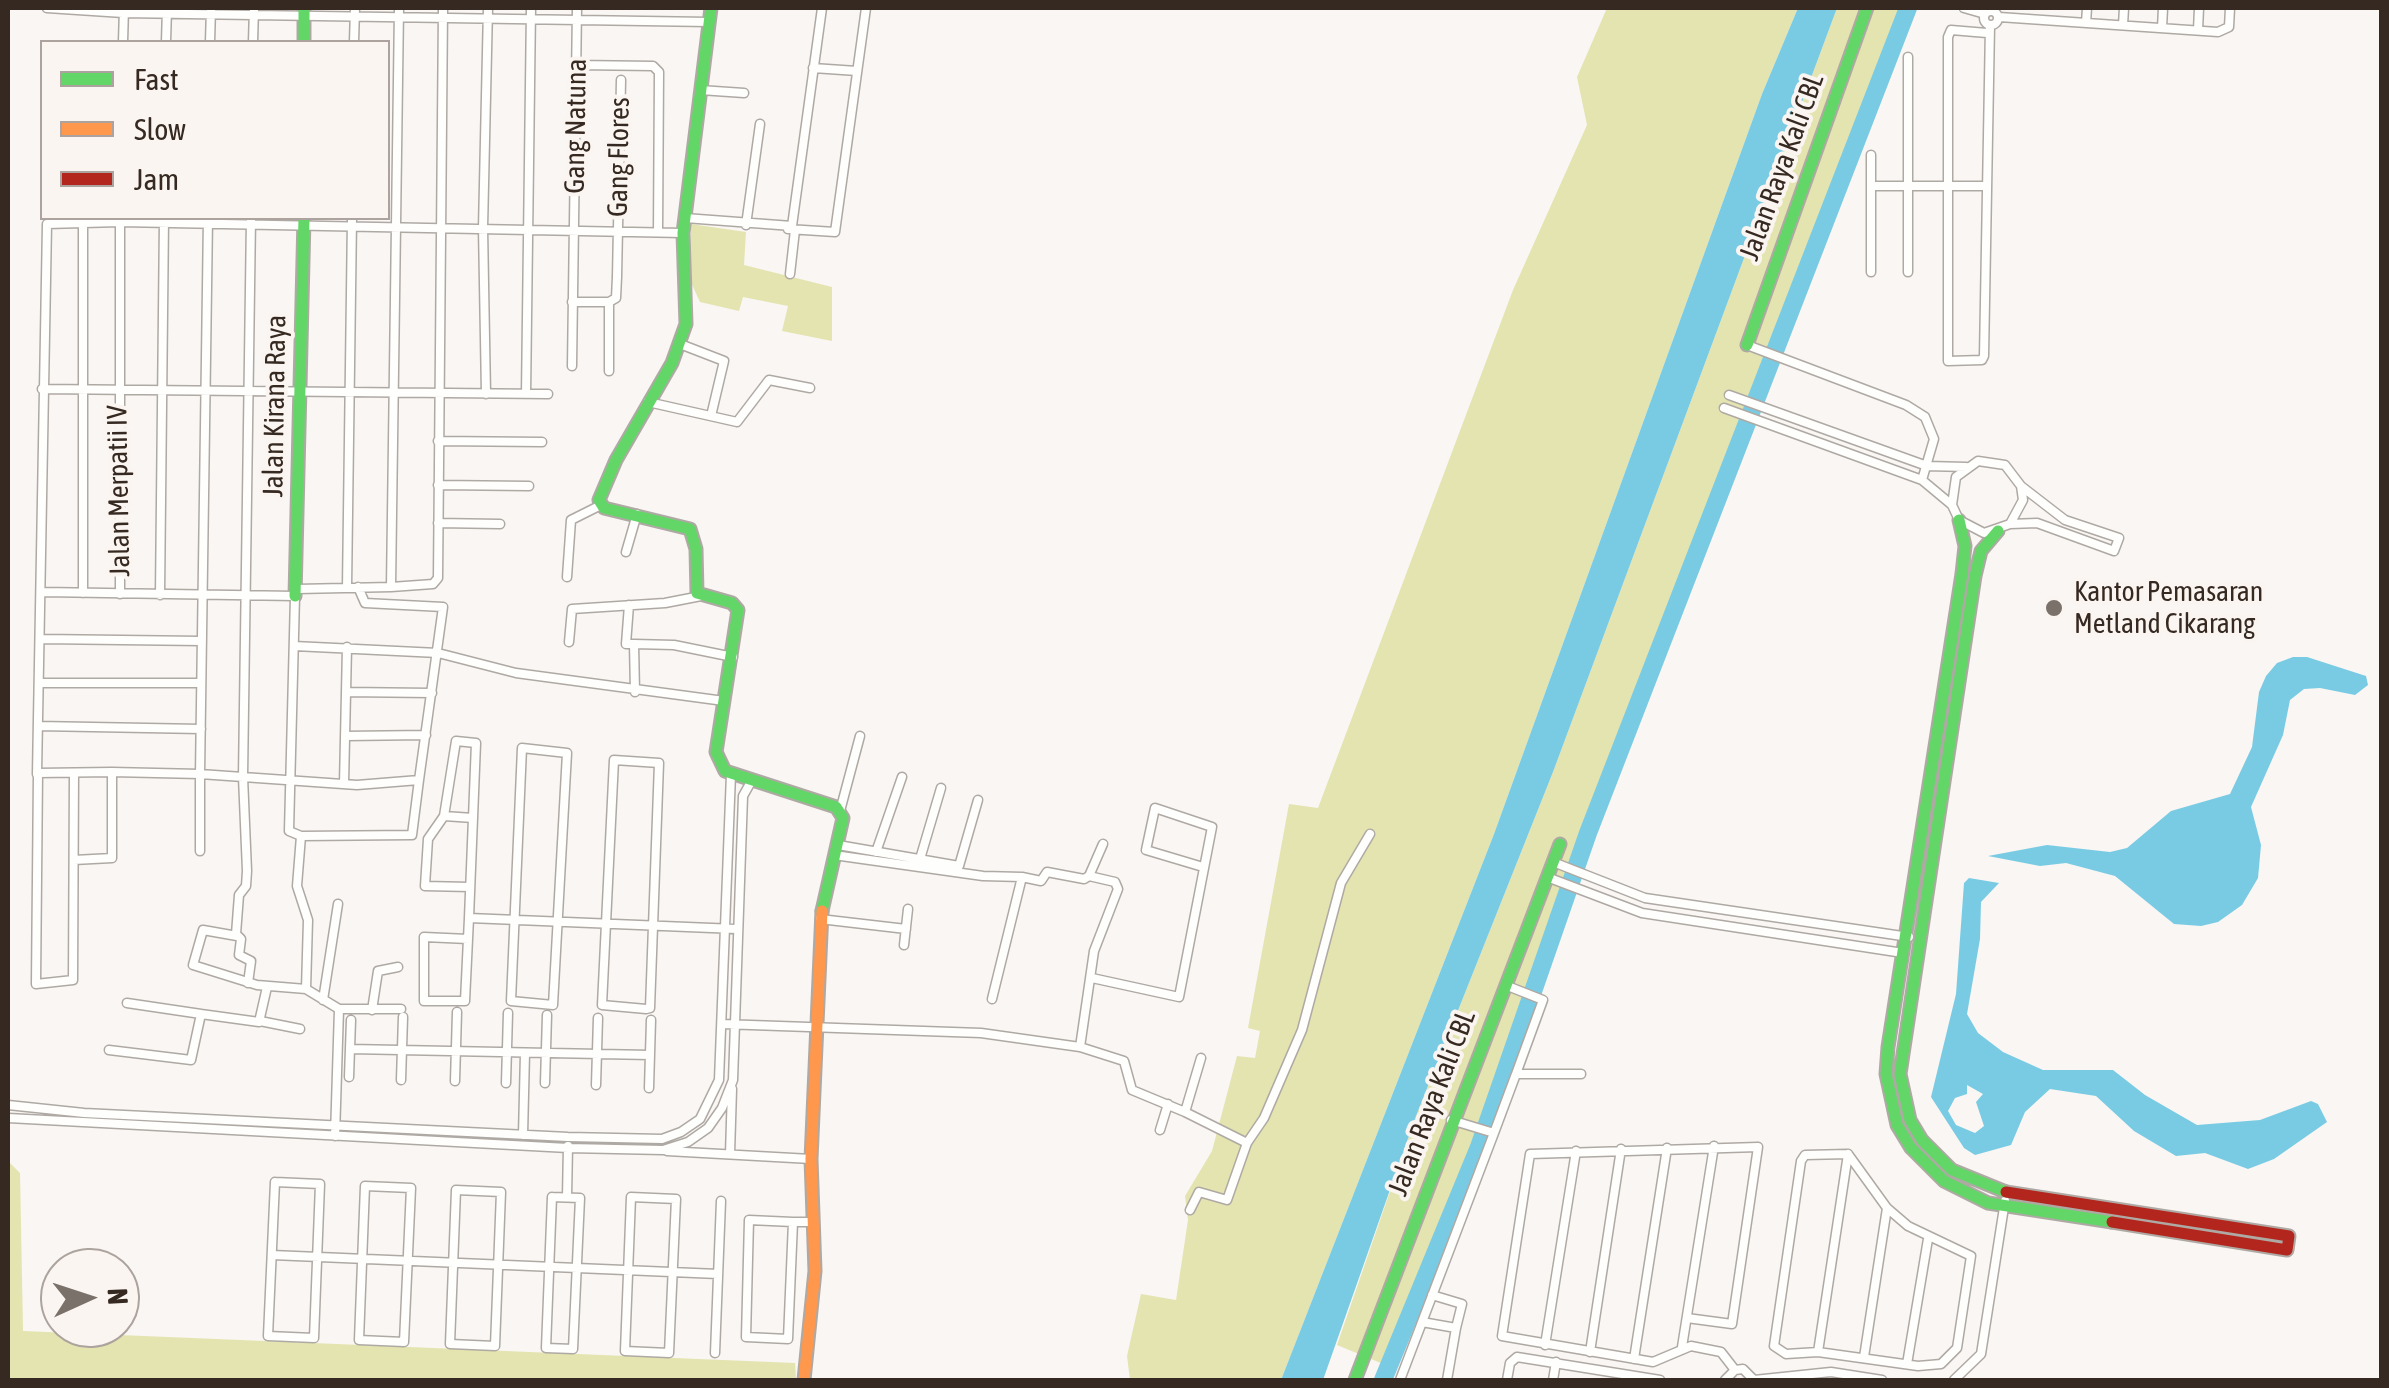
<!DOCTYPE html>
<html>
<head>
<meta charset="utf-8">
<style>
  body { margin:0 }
  #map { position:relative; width:2389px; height:1388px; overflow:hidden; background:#f9f6f3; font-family:"Asap Condensed",sans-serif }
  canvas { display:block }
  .frame { position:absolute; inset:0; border:10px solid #352921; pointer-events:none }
  .legend { position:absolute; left:40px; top:40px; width:350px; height:180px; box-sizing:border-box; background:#fbf5f1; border:2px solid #aca39e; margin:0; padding:12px 18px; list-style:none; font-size:30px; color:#352921 }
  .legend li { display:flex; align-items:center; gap:20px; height:50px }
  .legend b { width:50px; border:2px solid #aca39e }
  .north { position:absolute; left:40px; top:1248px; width:100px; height:100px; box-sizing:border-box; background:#fbf5f1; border:2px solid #aca39e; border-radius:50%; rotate:87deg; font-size:28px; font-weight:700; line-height:40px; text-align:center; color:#352921 }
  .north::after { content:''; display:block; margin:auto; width:35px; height:45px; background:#7a716a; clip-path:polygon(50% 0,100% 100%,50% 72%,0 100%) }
</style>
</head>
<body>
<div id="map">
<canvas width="2389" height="1388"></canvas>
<div class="frame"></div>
<ul class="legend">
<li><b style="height:12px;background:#63d668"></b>Fast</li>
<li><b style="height:12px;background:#ff974d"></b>Slow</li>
<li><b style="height:12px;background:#b3261e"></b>Jam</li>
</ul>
<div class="north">N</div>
</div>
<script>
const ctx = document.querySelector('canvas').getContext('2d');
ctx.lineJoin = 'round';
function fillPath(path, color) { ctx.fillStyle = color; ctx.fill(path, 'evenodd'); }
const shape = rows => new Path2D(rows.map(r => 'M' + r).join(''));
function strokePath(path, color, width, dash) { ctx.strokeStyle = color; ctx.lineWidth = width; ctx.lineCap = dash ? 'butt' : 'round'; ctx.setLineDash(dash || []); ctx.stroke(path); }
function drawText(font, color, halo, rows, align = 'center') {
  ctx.font = font + ' "Asap Condensed",sans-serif'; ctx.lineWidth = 8; ctx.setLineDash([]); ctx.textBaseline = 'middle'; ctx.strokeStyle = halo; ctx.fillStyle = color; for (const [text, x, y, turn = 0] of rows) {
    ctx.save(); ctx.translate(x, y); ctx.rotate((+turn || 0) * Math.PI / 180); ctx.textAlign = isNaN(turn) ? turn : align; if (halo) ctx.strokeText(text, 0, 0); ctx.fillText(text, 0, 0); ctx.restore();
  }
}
const green = shape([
  [1607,8,1798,8,1762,94,1494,834,1281,1380,1130,1380,1127,1356,1141,1294,1176,1300,1188,1220,1185,1196,1212,1151,1237,1056,1255,1058,1260,1031,1248,1028,1289,804,1318,808,1513,290,1587,125,1577,77],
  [1837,8,1902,8,1388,1366,1337,1345,1416,1116,1553,772],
  [691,224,746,232,744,265,832,287,832,341,782,331,788,306,743,297,739,311,700,302,689,278],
  [8,1161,20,1173,23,1331,795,1363,796,1380,8,1380]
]);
const water = shape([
  [1798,8,1837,8,1553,772,1416,1116,1323,1380,1281,1380,1494,834,1762,94],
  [2293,657,2307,657,2366,676,2368,685,2355,695,2320,688,2304,689,2290,700,2283,735,2251,807,2261,845,2258,878,2242,905,2218,922,2201,926,2174,924,2115,876,2066,863,2040,866,1988,856,2047,845,2110,852,2127,848,2171,811,2230,794,2252,747,2259,692,2266,676,2277,663],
  [1969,878,1999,883,1981,902,1980,939,1967,1014,1978,1033,2003,1052,2043,1070,2113,1070,2145,1095,2197,1125,2260,1120,2311,1101,2318,1104,2327,1122,2274,1159,2248,1169,2205,1153,2176,1156,2134,1131,2096,1096,2050,1089,2025,1112,2011,1145,1975,1155,1964,1148,1931,1097,1956,994,1964,883],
  [1967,1085,1983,1094,1976,1102,1984,1126,1975,1133,1956,1125,1948,1111,1955,1098,1967,1094]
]);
const river = shape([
  [1383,1380,1479,1147,1588,833,1908,8]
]);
const street = shape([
  [47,8,123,13,709,22],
  [1964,8,1985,14],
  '1984 18a7 7 0 1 1 14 0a7 7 0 1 1-14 0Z',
  [1999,17,2218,32,2229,27,2230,8],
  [2086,23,2087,8],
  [2123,25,2124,8],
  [2162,28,2163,8],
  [2198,30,2199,8],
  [1987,33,1951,30,1948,37,1948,361,1982,360,1984,356,1990,26],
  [123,42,124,8],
  [166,42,167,8],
  [210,42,211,8],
  [253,42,254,8],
  [354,42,355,8],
  [577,65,653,66,659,72,658,232],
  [813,68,857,71],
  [700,90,744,93],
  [1871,186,1984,186],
  [120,218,120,594],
  [208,218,200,774,357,785,419,780,443,607,365,603,358,587],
  [685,218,792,226,822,8],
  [746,225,760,124],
  [788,229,835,232,866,8],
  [1871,272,1871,155],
  [1908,272,1908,57],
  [790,274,795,230],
  [572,302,609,302],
  [680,344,724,361,711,416],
  [1747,345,1906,405,1925,417,1934,439,1922,480],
  [572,366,577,8],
  [609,371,609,302,616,298,617,277,621,80],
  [42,389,548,394],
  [486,394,483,228,488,8],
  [526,394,531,8],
  [1729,395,1927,466,1966,467],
  [648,402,737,422,769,380,810,388],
  [1724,408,1922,480,1952,505,1959,520,1984,533,2010,524,2023,500,2021,486,2005,465,1978,461,1956,477,1952,505],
  [438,441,542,442],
  [438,485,529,486],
  [438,523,500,524],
  [2010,524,2037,523,2114,551,2119,538,2065,520,2021,486],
  [626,552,637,514],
  [567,577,571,520,601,505],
  [347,587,352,218],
  [391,587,399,8],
  [297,589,391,587,433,584,438,578,443,8],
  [43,592,295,596,289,831,301,836,412,835,419,780],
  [83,593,83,223],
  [160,595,164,218],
  [629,605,626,644,634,644,635,692],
  [41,639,202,641],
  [569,642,572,609,665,603,701,596],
  [634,644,674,645,733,657],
  [294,646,438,653,516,673,724,701],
  [40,683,201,683],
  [346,692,432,693],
  [38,726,201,729],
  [345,736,426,735],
  [522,748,567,753,553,1005,511,1001,522,748],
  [614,760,659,763,650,1008,646,1009,602,1005,614,760],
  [74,773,73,980,36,984,38,773,112,772,200,774,200,851],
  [37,774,47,224,120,222,683,233],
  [344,784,347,647],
  [840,811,860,736],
  [444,816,473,818],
  [301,836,297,886,308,920,306,989],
  [838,845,959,866,978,800],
  [876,852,902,777],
  [834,855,983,876,1022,877,992,999],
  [920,859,941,788],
  [74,860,112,858,112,772],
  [1553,862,1645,898,1909,937],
  [1022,877,1041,881,1047,872,1084,879,1089,876],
  [1547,877,1642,913,1903,953],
  [469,918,736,929],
  [820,919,906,929],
  [237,936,203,930,193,965,257,985,306,989,339,1009,401,1009],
  [468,939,424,937,424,1001,465,1001,469,918,476,743,456,741,444,816,428,839,425,886,470,887],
  [904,945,908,909],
  [1092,978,1179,997,1212,827,1155,808,1146,850,1203,867],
  [248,983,251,961,239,955,241,939,236,934,239,895,246,886,247,871,243,777,251,218],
  [1505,985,1543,1000,1516,1074],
  [323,1000,338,904],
  [127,1003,201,1014],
  [372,1010,378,971,398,967],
  [260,1021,300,1029],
  [722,1024,981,1033,1080,1047,1124,1061,1132,1090,1185,1112,1201,1058],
  [1080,1047,1094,951,1118,889,1115,882,1089,876,1103,844],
  [350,1049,650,1055],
  [109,1050,191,1060,201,1014,259,1022,267,987],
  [349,1077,351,1020],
  [401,1080,403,1017],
  [455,1081,457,1012],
  [506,1083,508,1013],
  [545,1083,547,1015],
  [596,1085,598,1018],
  [649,1088,651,1020],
  [8,1105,84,1113,568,1137,662,1139,681,1132,700,1119,719,1080,731,774],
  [1185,1112,1247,1143,1227,1200,1199,1192,1190,1210],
  [8,1118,568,1148,663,1150,688,1142,708,1128,722,1108,733,1080,743,796,752,780],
  [1160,1130,1168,1104],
  [1494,1133,1516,1074,1581,1074],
  [523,1135,525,1053],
  [335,1136,339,1009],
  [1247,1143,1264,1118,1302,1030,1341,883,1370,834],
  [667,1151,811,1159],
  [730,1154,732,1089],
  [1848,1154,1887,1208,1908,1226,1971,1256,1957,1348,1941,1364,1918,1366,1818,1352,1786,1354,1774,1346,1801,1161,1805,1155,1848,1154],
  [275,1182,320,1184,314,1338,268,1336,275,1182],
  [365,1186,411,1188,404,1342,359,1340,365,1186],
  [456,1190,501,1192,495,1346,450,1344,456,1190],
  [552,1197,580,1198,573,1349,546,1348,552,1197],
  [567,1197,568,1146],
  [631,1197,676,1199,669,1353,625,1351,631,1197],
  [793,1222,788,1339,746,1337,749,1220,793,1222,812,1222],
  [272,1255,718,1274],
  [1432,1295,1462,1304,1456,1328],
  [1687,1318,1732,1324,1758,1147,1530,1154,1502,1336,1653,1362,1691,1346,1721,1352,1735,1370],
  [1422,1322,1456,1328,1447,1380],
  [1545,1345,1576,1151],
  [1682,1347,1714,1146],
  [1590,1352,1621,1149],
  [1818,1352,1848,1154],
  [715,1353,721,1201],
  [1864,1357,1887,1208],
  [1634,1359,1667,1148],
  [1907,1364,1928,1239],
  [1400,1380,1494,1133,1451,1120],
  [1507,1380,1510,1363,1517,1357,1660,1380],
  [1553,1380,1556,1362],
  [1725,1380,1735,1370,1743,1369,1754,1380],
  [1754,1380,1831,1372,1882,1380],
  [1954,1380,1981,1354,2005,1201]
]);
const fast = shape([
  [304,8,304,42],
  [711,8,683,233,686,324,672,363,616,460,599,500,604,508,690,529,696,549,697,593,732,603,738,610,716,752,725,771,836,807,843,818,822,911],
  [1747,345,1867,8],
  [1959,520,1965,546,1962,574,1888,1047,1886,1074,1897,1125,1911,1148,1944,1181,1988,1203,2112,1222],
  [1998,531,1981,551,1975,576,1900,1074,1910,1120,1922,1140,1952,1170,2006,1192],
  [295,596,304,218],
  [1355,1380,1560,844]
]);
const slow = shape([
  [804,1380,815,1271,811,1159,822,911]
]);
const jam = shape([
  [2006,1192,2289,1236,2287,1250,2112,1222]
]);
const markers = [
  [2054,608,10,"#7a716a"]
];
const streetNames = [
  ["Gang Natuna",576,126,-89],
  ["Gang Flores",619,157,-89],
  ["Jalan Raya Kali CBL",1782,167,-70],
  ["Jalan Kirana Raya",275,406,-89],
  ["Jalan Merpatii IV",119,491,-91],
  ["Jalan Raya Kali CBL",1432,1103,-69]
];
const poiNames = [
  ["Kantor Pemasaran",2074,592],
  ["Metland Cikarang",2074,624]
];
fillPath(green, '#e4e4b0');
fillPath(water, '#79cbe4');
strokePath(river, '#79cbe4', 18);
strokePath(street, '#afa9a4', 11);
strokePath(fast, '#afa9a4', 15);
strokePath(slow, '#afa9a4', 15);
strokePath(jam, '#afa9a4', 15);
strokePath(street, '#fefefd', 8);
strokePath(fast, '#63d668', 11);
strokePath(slow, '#ff974d', 11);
strokePath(jam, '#b3261e', 11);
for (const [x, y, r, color] of markers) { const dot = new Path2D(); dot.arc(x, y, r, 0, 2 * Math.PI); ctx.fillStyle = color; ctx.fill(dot); strokePath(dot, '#fbf5f1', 4); }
drawText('28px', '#352921', '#fbf5f1', streetNames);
drawText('28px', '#352921', '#fbf5f1', poiNames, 'left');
</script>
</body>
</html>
